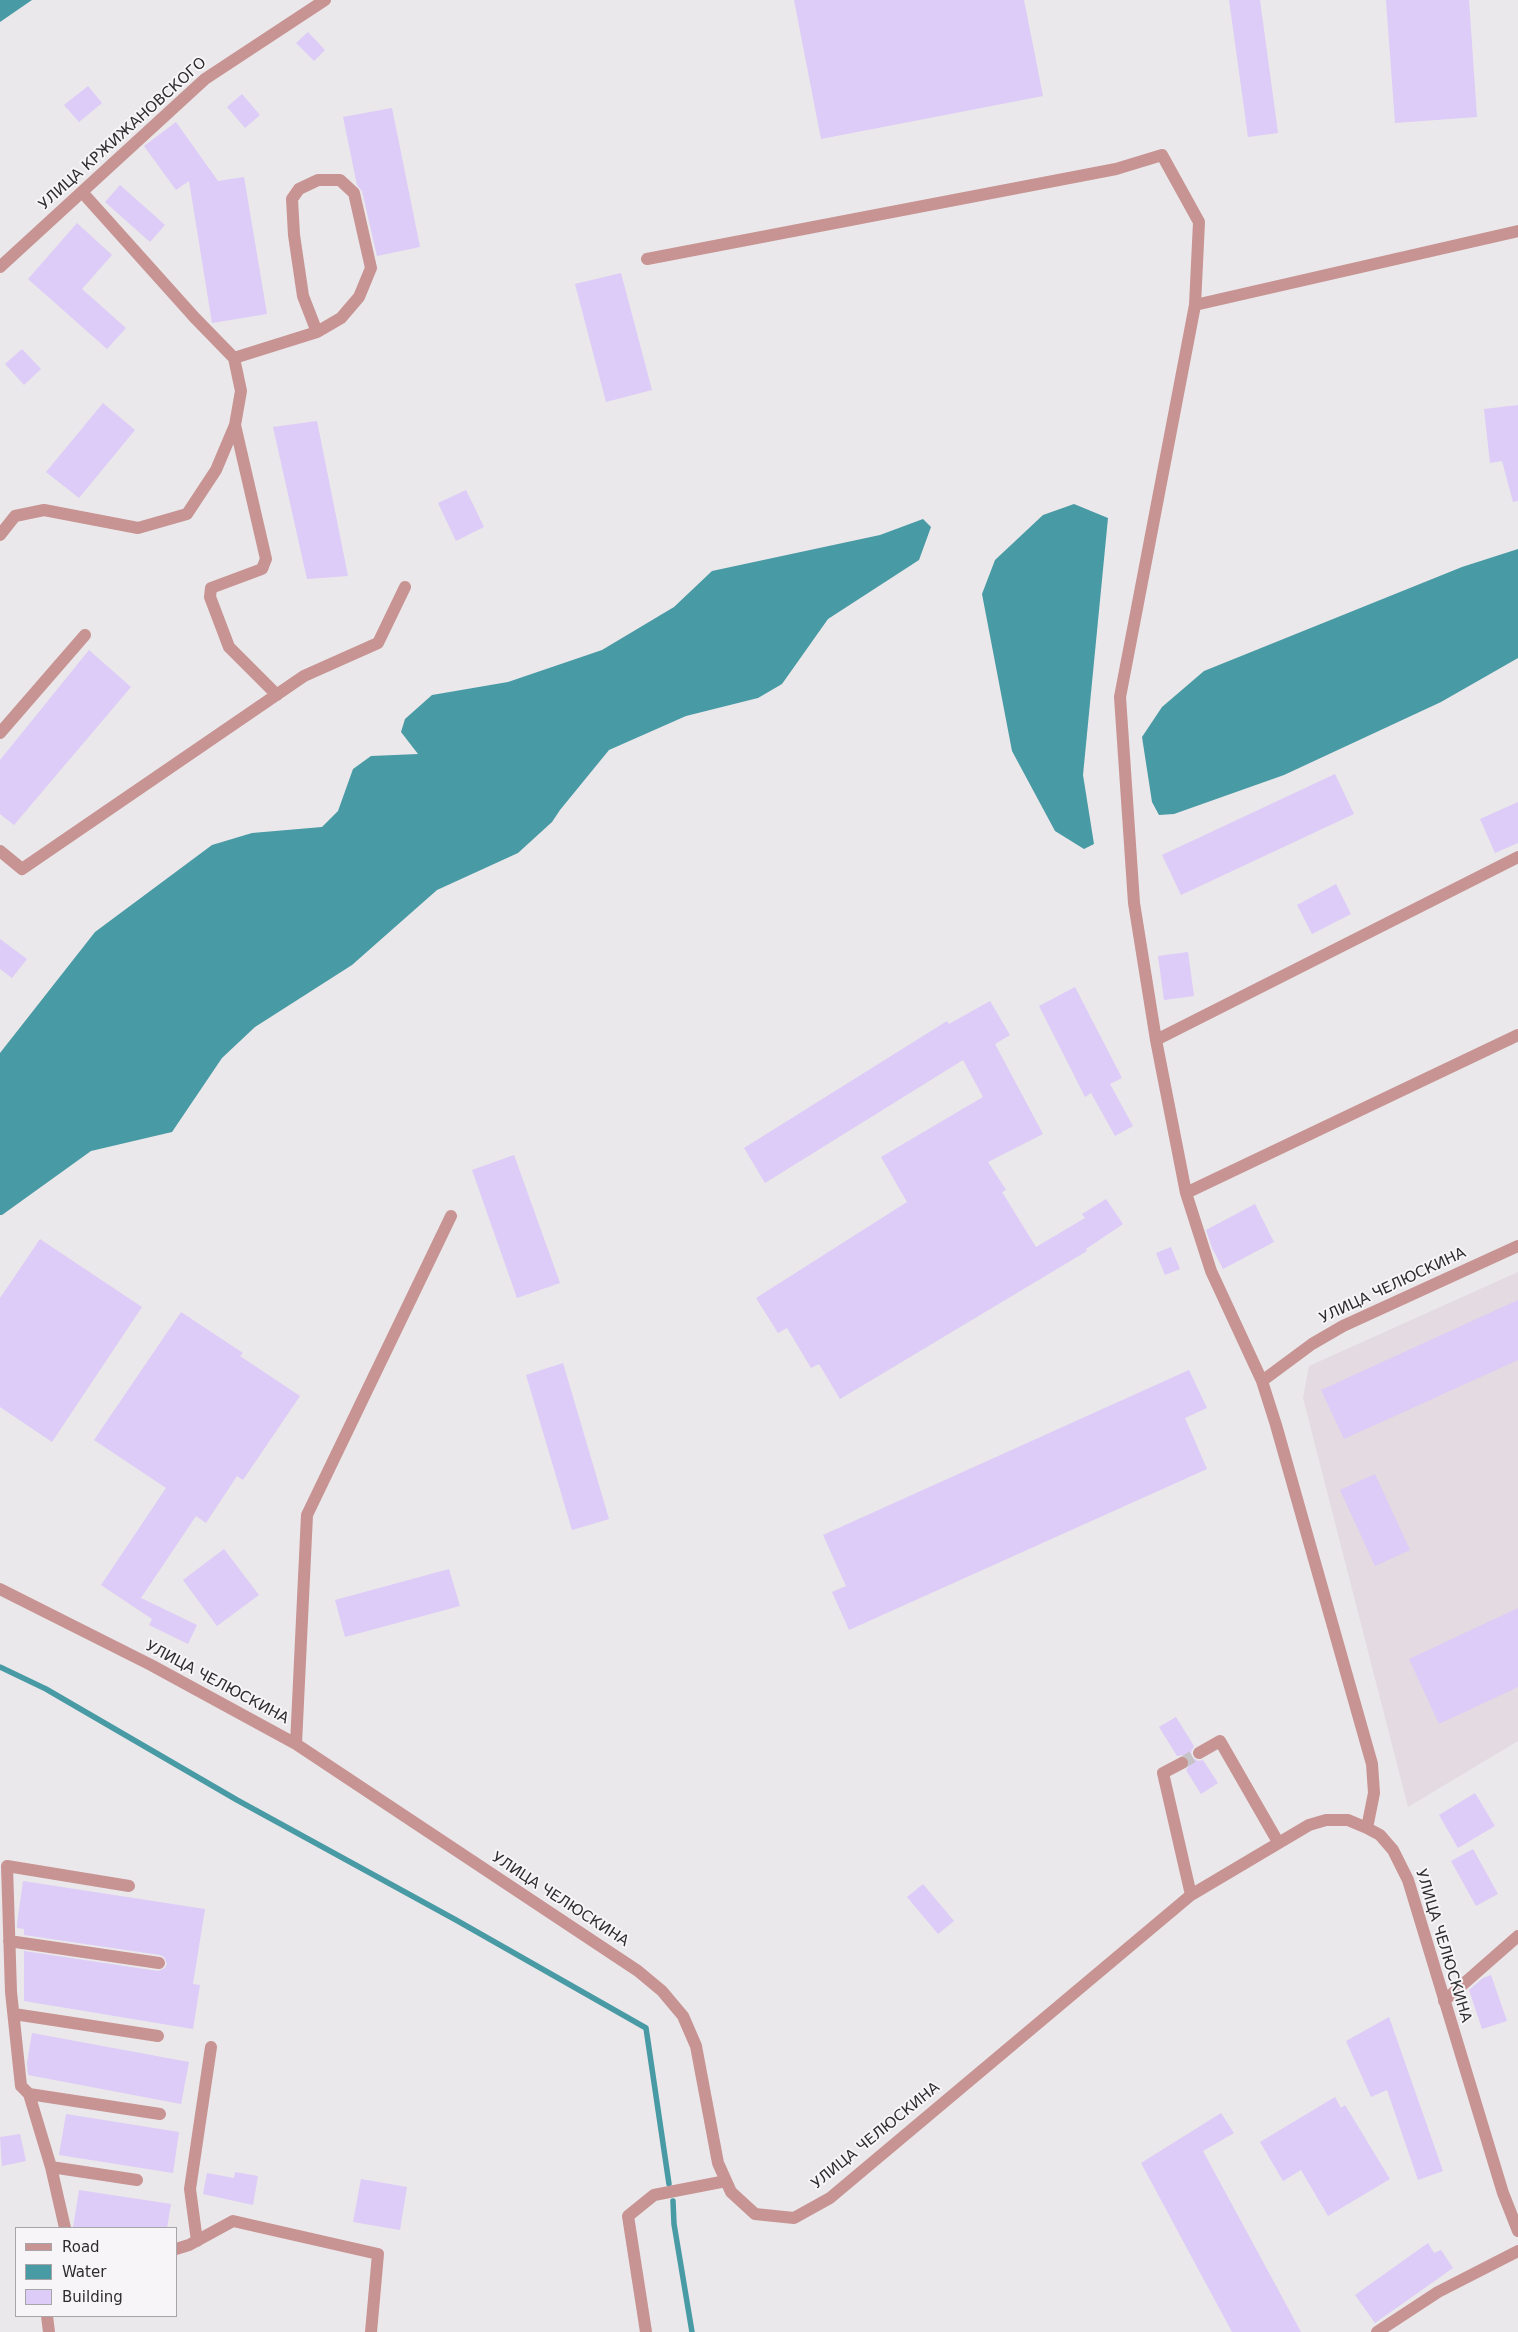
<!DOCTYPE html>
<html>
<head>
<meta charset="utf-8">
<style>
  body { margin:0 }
  #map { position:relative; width:1518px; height:2332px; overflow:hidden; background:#eae8ea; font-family:"DejaVu Sans",sans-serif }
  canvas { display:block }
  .legend { position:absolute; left:15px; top:2227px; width:162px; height:90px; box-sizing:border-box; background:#f7f5f7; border:1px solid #a7a5a7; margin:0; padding:6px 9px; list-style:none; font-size:15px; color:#2f2e2f }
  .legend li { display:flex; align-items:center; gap:10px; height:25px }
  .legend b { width:25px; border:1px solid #a7a5a7 }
</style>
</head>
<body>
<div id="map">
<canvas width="1518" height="2332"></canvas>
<ul class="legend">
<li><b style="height:6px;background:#c89393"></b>Road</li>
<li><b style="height:14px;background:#489aa5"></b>Water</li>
<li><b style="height:14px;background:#ddcbf8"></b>Building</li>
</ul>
</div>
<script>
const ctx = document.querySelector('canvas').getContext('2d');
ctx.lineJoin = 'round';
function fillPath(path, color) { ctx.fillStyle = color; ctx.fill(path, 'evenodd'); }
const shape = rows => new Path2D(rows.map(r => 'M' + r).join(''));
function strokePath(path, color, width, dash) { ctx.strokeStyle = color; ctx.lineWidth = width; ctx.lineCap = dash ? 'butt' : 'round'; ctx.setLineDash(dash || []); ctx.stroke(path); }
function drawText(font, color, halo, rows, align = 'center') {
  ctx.font = font + ' "DejaVu Sans",sans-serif'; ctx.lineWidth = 4; ctx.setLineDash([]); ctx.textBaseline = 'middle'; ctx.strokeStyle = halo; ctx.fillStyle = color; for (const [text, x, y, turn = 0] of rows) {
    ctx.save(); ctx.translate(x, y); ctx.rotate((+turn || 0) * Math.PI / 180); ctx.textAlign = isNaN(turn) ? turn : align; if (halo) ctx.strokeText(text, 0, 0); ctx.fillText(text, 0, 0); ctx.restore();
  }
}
const built = shape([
  [1518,1272,1518,1741,1408,1807,1303,1398,1309,1366]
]);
const water = shape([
  [0,0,32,0,0,22],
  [1074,504,1108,518,1083,775,1094,844,1084,849,1055,831,1012,751,982,594,995,560,1043,515],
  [923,519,931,527,919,560,828,619,782,684,758,698,686,716,609,750,560,810,552,822,518,853,437,890,352,965,255,1027,222,1058,172,1132,91,1151,2,1215,0,1215,0,1053,95,932,212,845,252,833,322,827,338,811,353,769,371,756,418,754,401,732,405,719,432,695,508,682,602,650,674,607,712,571,880,535],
  [1518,549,1518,658,1441,702,1284,775,1174,814,1159,815,1152,802,1142,737,1162,707,1204,671,1462,567]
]);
const stream = shape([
  [0,1667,46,1689,237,1800,456,1920,646,2028,669,2184],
  [673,2201,674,2224,692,2332]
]);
const building = shape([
  [794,0,1024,0,1043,96,821,139],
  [1229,0,1260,0,1278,133,1248,137],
  [1386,0,1469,0,1477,117,1395,123],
  [308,32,325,50,314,61,296,43],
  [88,86,102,103,79,122,64,105],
  [242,94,260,115,245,128,227,107],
  [392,108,420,247,377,256,362,191,357,185,343,117],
  [176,122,218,181,244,177,267,314,212,323,189,181,176,190,144,146],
  [120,185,165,225,150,242,105,202],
  [77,223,112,255,82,289,126,328,107,349,28,279],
  [621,273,652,390,606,402,575,284],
  [22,349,41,369,24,385,5,364],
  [103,403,135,430,79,498,46,472],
  [1518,405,1518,501,1513,502,1502,461,1490,463,1484,409],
  [317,421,348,576,307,579,273,427],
  [466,490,484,527,456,541,438,503],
  [89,650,131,687,14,825,0,814,0,760],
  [1335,774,1354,814,1181,895,1162,855],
  [1518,802,1518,843,1495,853,1480,819],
  [1336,884,1351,914,1312,934,1297,905],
  [0,939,27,959,12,978,0,969],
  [1188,952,1194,996,1164,1000,1158,956],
  [1075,987,1122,1078,1110,1084,1133,1126,1115,1136,1091,1093,1085,1097,1039,1006],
  [990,1001,1010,1035,995,1044,1043,1134,988,1162,1006,1190,1002,1192,1036,1247,1085,1218,1082,1214,1106,1199,1123,1224,1086,1249,1087,1251,840,1399,819,1364,811,1368,787,1328,778,1333,756,1298,907,1202,881,1157,983,1097,963,1060,765,1183,744,1148,947,1021,949,1024],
  [514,1155,560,1283,517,1298,472,1170],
  [1255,1204,1274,1242,1223,1269,1212,1248,1206,1230],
  [40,1239,142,1307,52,1442,0,1407,0,1298],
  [1171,1247,1180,1269,1165,1275,1156,1253],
  [1518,1300,1518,1360,1344,1439,1321,1390],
  [181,1312,243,1353,240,1356,300,1396,243,1480,237,1476,206,1523,196,1516,141,1598,197,1625,188,1644,149,1625,152,1619,101,1585,166,1488,94,1440],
  [563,1363,609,1519,572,1530,526,1375],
  [1189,1370,1207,1408,1185,1418,1207,1469,849,1630,832,1592,846,1586,823,1535],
  [1375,1474,1410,1550,1375,1566,1340,1490],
  [224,1549,259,1595,217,1626,183,1580],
  [449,1569,460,1606,345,1637,335,1600],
  [1518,1608,1518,1687,1439,1724,1409,1659],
  [1176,1717,1194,1746,1191,1752,1192,1757,1198,1761,1203,1760,1218,1783,1201,1794,1186,1770,1190,1764,1189,1759,1183,1755,1177,1756,1159,1727],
  [1475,1793,1495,1826,1458,1848,1439,1815],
  [1473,1849,1498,1894,1476,1906,1451,1861],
  [23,1881,205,1909,193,1984,200,1985,193,2029,24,2001,24,1951,158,1971,165,1968,167,1964,164,1957,160,1955,24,1935,24,1929,17,1928,17,1924],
  [923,1884,954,1921,938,1934,907,1897],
  [1491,1975,1507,2021,1482,2029,1469,1990,1483,1978],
  [1389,2017,1443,2171,1418,2180,1387,2090,1371,2097,1346,2041],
  [32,2033,189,2062,181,2104,28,2075,27,2063],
  [1335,2097,1341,2108,1345,2105,1390,2179,1328,2216,1301,2170,1283,2181,1260,2142],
  [1221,2113,1234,2133,1203,2151,1301,2332,1232,2332,1141,2163],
  [66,2114,179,2132,173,2173,59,2155],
  [20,2134,26,2161,2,2166,0,2137],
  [235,2172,258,2176,253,2205,203,2194,207,2173,234,2178],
  [361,2179,407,2187,400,2230,353,2222],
  [79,2190,171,2204,167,2228,73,2228],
  [1428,2243,1434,2253,1441,2250,1453,2268,1375,2323,1355,2295]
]);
const minorTunnel = shape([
  [1182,1763,1199,1753]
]);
const minor = shape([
  [647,259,1116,169,1162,155,1199,222,1195,305,1120,697,1134,903,1156,1040,1186,1193,1211,1271,1262,1381,1276,1425,1372,1764,1374,1793,1367,1828],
  [0,267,205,79,325,0],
  [1195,305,1518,231],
  [234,358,317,332,341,318,359,297,371,268,354,193,340,180,318,180,299,189,292,199,294,235,303,296,317,332],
  [235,425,266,559,262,569,211,588,210,597,229,647,277,695],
  [0,535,15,516,44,510,138,528,187,514,216,470,235,425,241,391,234,358,195,318,82,192],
  [0,733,85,635],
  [0,851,22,869,304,676,378,643,405,587],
  [1156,1040,1518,857],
  [1186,1193,1518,1035],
  [1262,1381,1312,1344,1343,1326,1518,1246],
  [0,1589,151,1665,296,1744,638,1971,662,1991,683,2016,696,2046,718,2163,731,2192,755,2214,794,2218,830,2198,1191,1895,1309,1825,1326,1820,1348,1820,1367,1828,1380,1835,1393,1850,1408,1880,1503,2193,1518,2231],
  [296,1744,307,1515,451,1216],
  [1199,1753,1220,1741,1278,1842],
  [1182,1763,1163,1773,1191,1895],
  [9,1941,159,1963],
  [1444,2001,1518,1936],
  [14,2014,158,2036],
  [29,2094,160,2114],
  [51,2167,137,2180],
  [65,2228,51,2167,29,2094,21,2086,11,1992,7,1866,129,1886],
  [197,2241,190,2189,211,2047],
  [176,2249,189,2245,233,2221,378,2254,371,2332],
  [47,2316,49,2332],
  [646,2332,628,2216,654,2195,726,2181],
  [1377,2332,1438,2292,1518,2251]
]);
const streetNames = [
  ["УЛИЦА КРЖИЖАНОВСКОГО",123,134,-42],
  ["УЛИЦА ЧЕЛЮСКИНА",1393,1286,-25],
  ["УЛИЦА ЧЕЛЮСКИНА",217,1683,28],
  ["УЛИЦА ЧЕЛЮСКИНА",560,1900,33],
  ["УЛИЦА ЧЕЛЮСКИНА",1443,1946,73],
  ["УЛИЦА ЧЕЛЮСКИНА",876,2136,-39]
];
fillPath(built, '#e3dae2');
fillPath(water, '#489aa5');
strokePath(stream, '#489aa5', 5.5);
fillPath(building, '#ddcbf8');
strokePath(minorTunnel, '#c5c3c5', 12, [12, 6]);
strokePath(minor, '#c89393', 12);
drawText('15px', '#2f2e2f', '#f7f5f7', streetNames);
</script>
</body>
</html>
